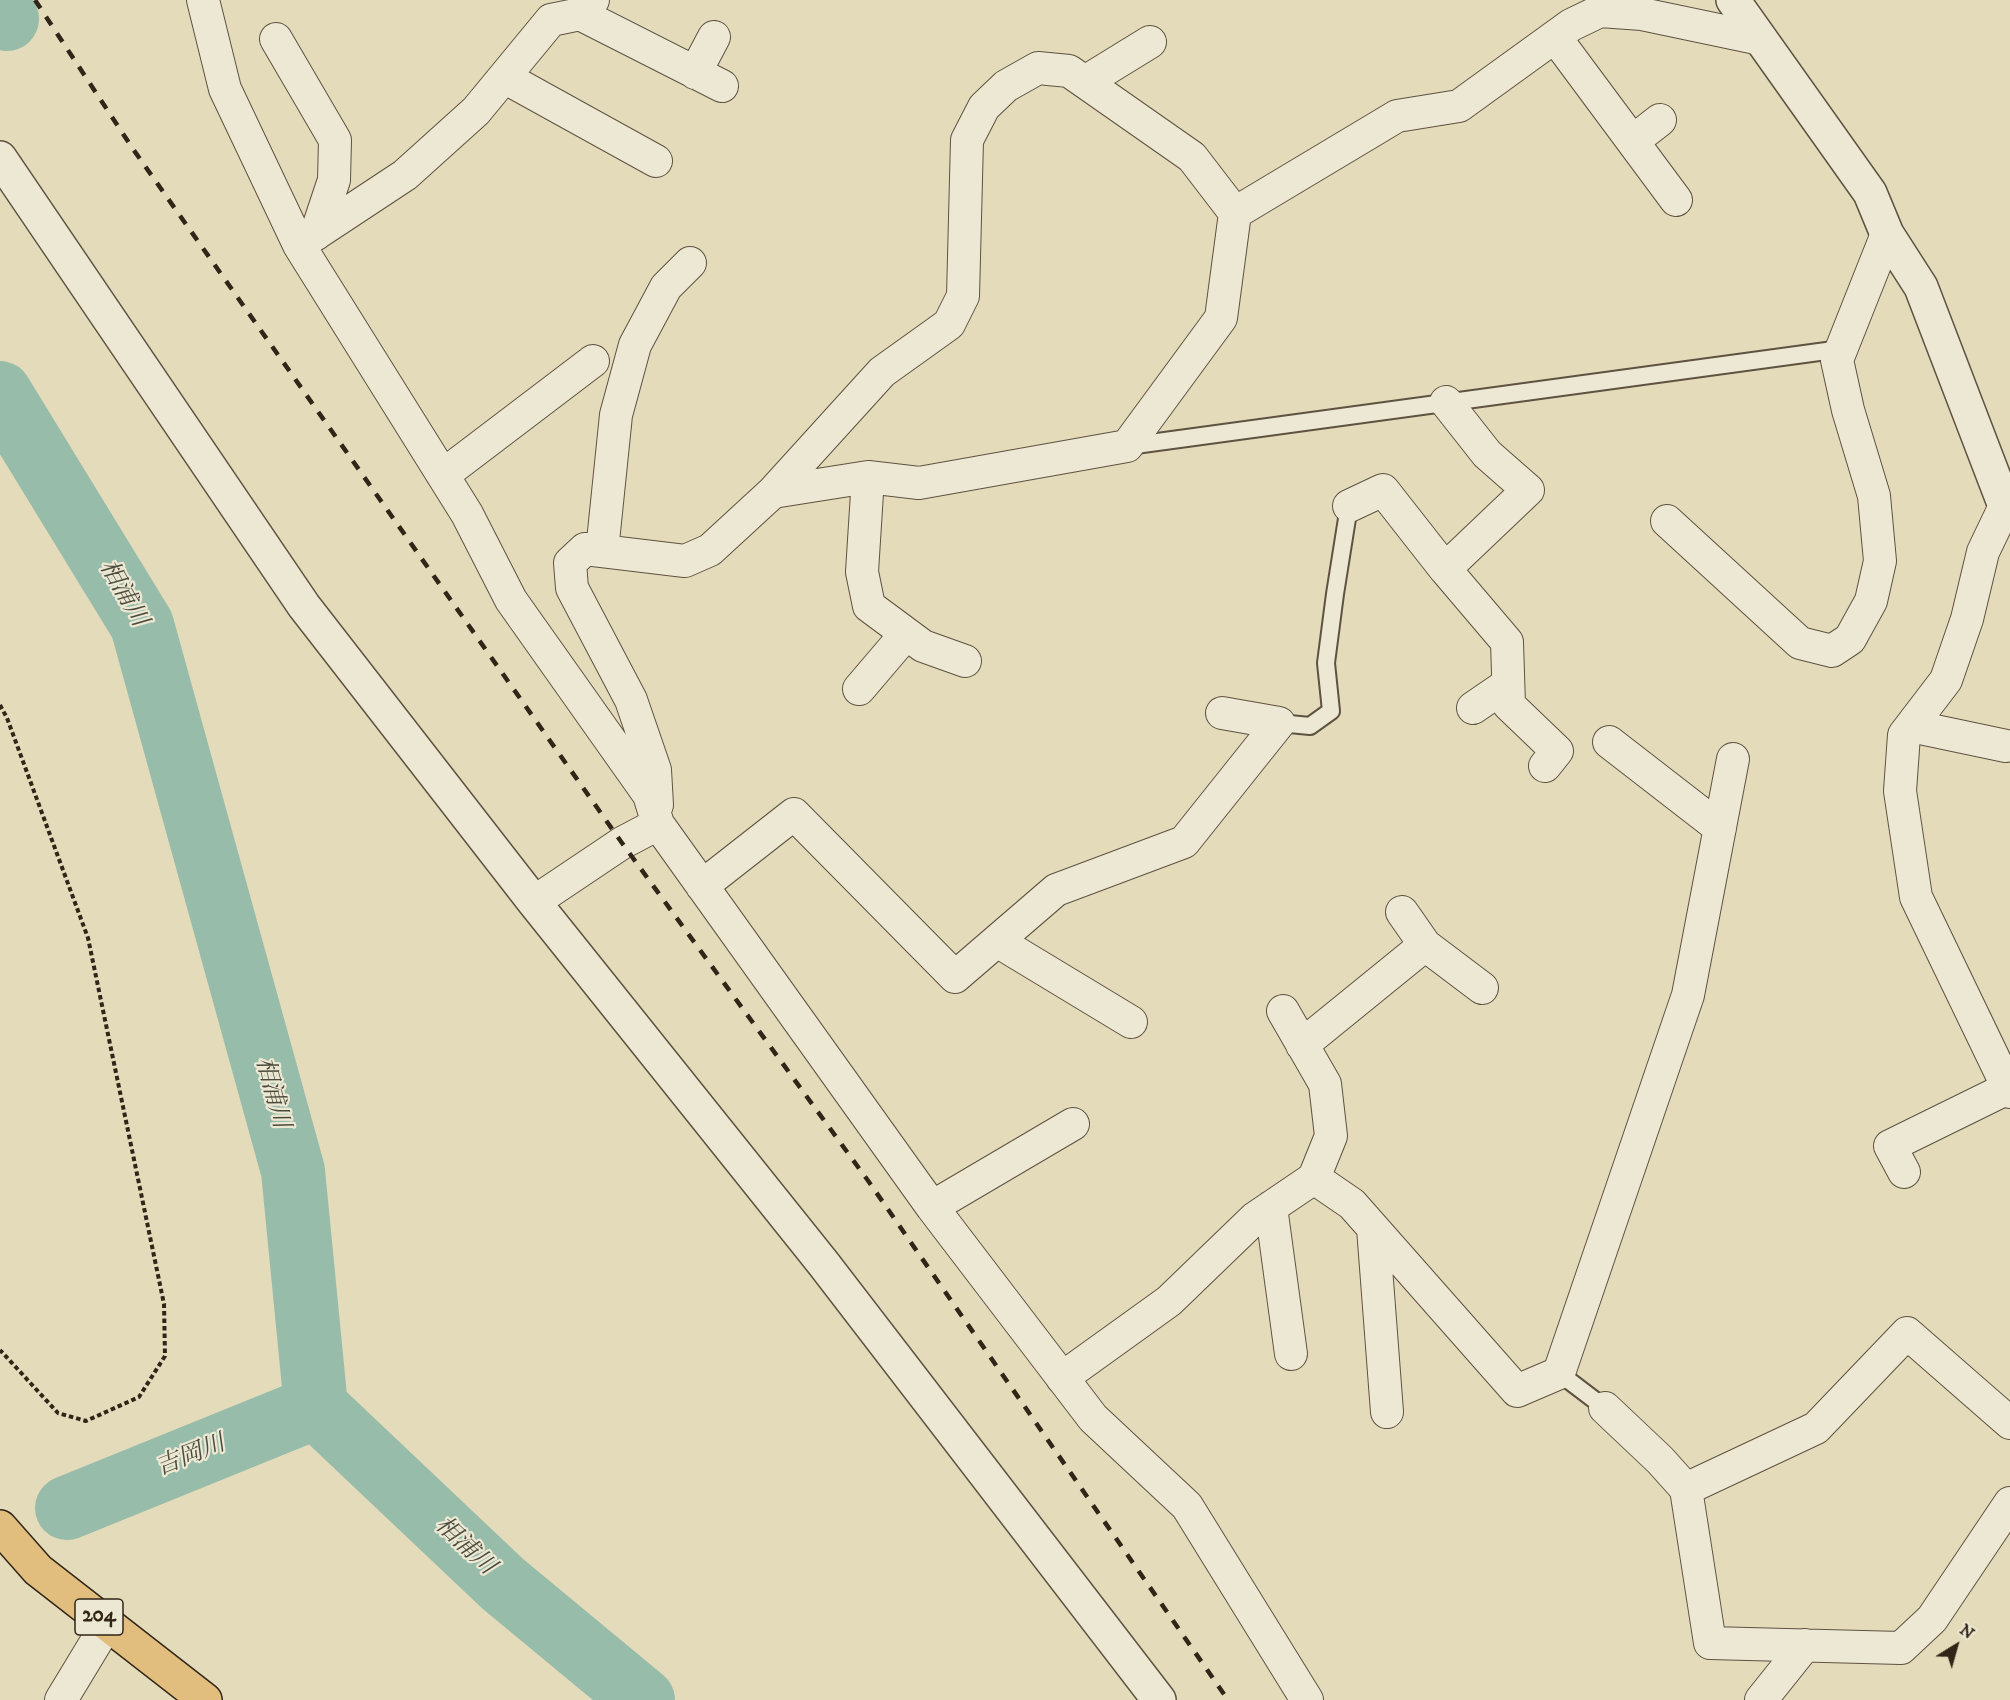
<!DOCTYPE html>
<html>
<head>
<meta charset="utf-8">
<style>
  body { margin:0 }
  #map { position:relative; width:2010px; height:1700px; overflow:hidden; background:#e4dbbb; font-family:"IM FELL DW Pica",serif }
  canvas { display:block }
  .north { position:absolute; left:1926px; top:1616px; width:60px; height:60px; -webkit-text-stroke:4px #ede8d3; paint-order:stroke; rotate:37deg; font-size:16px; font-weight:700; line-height:24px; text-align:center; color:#312517 }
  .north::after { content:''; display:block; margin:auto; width:21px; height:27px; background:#312517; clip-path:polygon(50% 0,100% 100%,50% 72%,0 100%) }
</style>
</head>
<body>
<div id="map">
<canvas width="2010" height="1700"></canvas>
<div class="north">N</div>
</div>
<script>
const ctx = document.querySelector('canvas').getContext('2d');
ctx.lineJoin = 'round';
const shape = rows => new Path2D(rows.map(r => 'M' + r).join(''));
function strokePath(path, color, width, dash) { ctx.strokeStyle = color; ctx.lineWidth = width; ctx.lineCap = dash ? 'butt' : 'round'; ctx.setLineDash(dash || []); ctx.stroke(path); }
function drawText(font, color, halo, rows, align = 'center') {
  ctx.font = font + ' "IM FELL DW Pica","Noto Serif JP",serif'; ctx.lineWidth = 4.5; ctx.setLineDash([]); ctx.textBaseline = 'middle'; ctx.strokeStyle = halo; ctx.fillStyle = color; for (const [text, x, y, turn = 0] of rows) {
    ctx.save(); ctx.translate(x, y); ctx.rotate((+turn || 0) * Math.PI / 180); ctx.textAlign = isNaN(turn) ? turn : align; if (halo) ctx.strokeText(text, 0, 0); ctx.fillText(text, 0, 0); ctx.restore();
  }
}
const river = shape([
  [0,16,7,19],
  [0,393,142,625,293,1171,316,1407,503,1584,643,1700],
  [67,1508,316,1407]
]);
const path = shape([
  [0,705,7,718,88,938,164,1304,165,1356,139,1397,86,1421,58,1413,0,1350]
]);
const service = shape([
  [1128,446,1841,349],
  [1279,723,1310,726,1331,711,1326,663,1335,594,1349,506],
  [1559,1373,1605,1408]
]);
const minor = shape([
  [203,0,225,89,299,245,467,514,511,600,649,795,658,824,932,1207,1093,1418,1187,1506,1307,1700],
  [580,14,722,86],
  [1555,37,1676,200],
  [276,39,335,140,334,180,316,234],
  [695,73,714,37],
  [504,77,656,161],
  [1085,82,1150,42],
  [1633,141,1660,120],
  [1235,213,1397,116,1459,106,1571,25,1600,11,1642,14,1761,39],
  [299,245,405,175,476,111,551,20,580,14,593,0],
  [443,475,593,361],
  [868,477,862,572,869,606,923,646,965,661],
  [1349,506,1383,490,1445,569,1528,490,1487,454,1446,402],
  [2005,506,1983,552,1967,619,1946,680,1904,735,1900,791,1916,897,2010,1092],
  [1667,521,1800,643,1832,651,1850,639,1871,601,1880,561,1874,496,1848,410,1837,360,1887,234],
  [602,551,616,415,635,345,666,287,690,263],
  [1445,569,1507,642,1509,705,1557,751,1545,766],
  [859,689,905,635],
  [1473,708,1508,684],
  [1911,726,2006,746],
  [1609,742,1720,828],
  [657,805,655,770,631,700,572,588,570,563,585,549,685,561,710,550,773,492,882,372,949,324,963,296,967,140,984,107,1006,86,1038,68,1069,71,1192,157,1235,213,1221,318,1127,446,919,483,868,477,773,492],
  [702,886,794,814,955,977,1056,890,1184,842,1279,723,1222,713],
  [534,902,622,843,658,824],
  [997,941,1131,1022],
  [1425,945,1482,988],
  [1283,1011,1325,1084,1331,1136,1314,1178],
  [1302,1045,1425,945,1402,912],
  [1904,1172,1890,1146,2008,1088],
  [932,1207,1073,1124],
  [1271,1207,1291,1354],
  [1373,1228,1387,1412],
  [1062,1378,1169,1301,1255,1218,1314,1178,1352,1204,1517,1391,1559,1373,1688,995,1733,759],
  [1605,1408,1660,1460,1686,1489,1710,1643,1901,1648,1932,1619,2010,1503],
  [1686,1489,1816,1428,1907,1333,2010,1423],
  [61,1700,107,1624],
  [1761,1700,1805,1645]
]);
const tertiary = shape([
  [1733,0,1870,193,1887,234,1921,287,2005,506,2010,514],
  [0,158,304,606,534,902,823,1263,1159,1700]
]);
const trunk = shape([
  [0,1527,38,1570,205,1700]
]);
const rail = shape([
  [35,0,133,149,622,843,869,1182,1228,1700]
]);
const shields = [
  [99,1617,48]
];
const shieldNames = [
  ["204",99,1617]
];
const waterNames = [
  ["相浦川",122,594,60],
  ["相浦川",271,1093,75],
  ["吉岡川",191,1457,-22],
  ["相浦川",464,1547,43]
];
strokePath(river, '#97bcaa', 64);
strokePath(service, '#5e5240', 20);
strokePath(minor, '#5e5240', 34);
strokePath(tertiary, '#5e5240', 36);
strokePath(trunk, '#312517', 36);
strokePath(path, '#312517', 4, [4.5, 3]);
strokePath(service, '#ede8d3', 16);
strokePath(minor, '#ede8d3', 32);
strokePath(tertiary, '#ede8d3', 33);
strokePath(trunk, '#e2be7e', 33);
strokePath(rail, '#312517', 4.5, [10, 10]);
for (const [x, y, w] of shields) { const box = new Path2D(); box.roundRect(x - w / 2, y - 18, w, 36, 4.5); ctx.fillStyle = '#ede8d3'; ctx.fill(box); strokePath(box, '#312517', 1.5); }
drawText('bold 21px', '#312517', null, shieldNames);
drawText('italic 24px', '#4a4b3c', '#ede8d3', waterNames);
</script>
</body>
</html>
